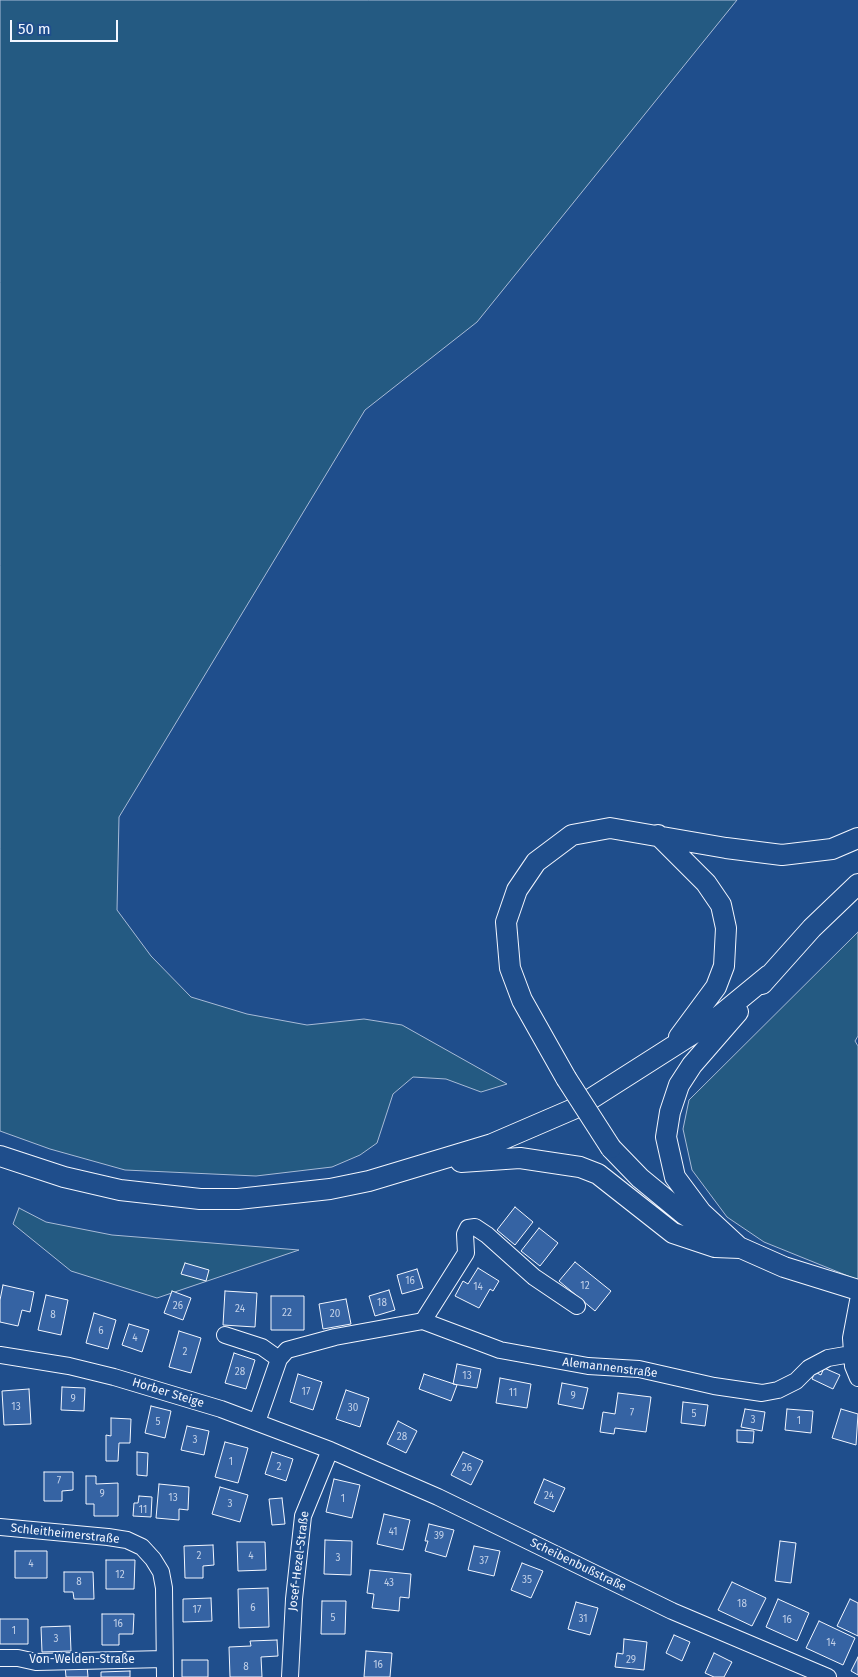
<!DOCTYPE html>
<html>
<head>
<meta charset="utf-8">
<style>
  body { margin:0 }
  #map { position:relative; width:858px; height:1677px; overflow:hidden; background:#1f4e8c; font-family:"Fira Sans",sans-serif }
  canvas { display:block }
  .scale { position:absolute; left:10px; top:20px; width:108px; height:22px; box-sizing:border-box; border:2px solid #f2f6ff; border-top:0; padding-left:6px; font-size:15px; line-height:18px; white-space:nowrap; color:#f2f6ff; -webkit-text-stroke:4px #1f4e8c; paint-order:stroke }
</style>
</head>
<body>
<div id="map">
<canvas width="858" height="1677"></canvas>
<div class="scale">50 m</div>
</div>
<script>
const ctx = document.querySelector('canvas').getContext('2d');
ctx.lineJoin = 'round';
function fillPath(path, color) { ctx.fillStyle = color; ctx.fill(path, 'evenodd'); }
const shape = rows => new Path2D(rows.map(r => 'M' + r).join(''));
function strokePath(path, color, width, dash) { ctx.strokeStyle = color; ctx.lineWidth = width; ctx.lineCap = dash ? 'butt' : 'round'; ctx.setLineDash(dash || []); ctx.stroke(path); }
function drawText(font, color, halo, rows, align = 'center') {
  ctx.font = font + ' "Fira Sans",sans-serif'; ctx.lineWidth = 4; ctx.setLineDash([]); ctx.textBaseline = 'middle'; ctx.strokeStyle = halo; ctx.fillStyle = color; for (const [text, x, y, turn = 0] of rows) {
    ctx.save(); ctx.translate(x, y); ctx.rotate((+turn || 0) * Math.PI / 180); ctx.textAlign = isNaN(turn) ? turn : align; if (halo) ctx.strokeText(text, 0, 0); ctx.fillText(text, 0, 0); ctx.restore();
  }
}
const green = shape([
  [0,0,737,0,477,322,365,410,119,817,117,910,151,956,191,997,247,1014,307,1025,364,1019,402,1025,507,1084,481,1092,446,1079,413,1077,393,1094,377,1143,360,1155,332,1167,256,1176,125,1170,50,1149,0,1131,0,0],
  [858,932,858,1036,855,1041,858,1046,858,1280,764,1242,727,1217,692,1170,683,1129,689,1100,858,932],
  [19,1208,46,1222,112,1235,299,1250,157,1298,71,1271,13,1224,19,1208]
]);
const building = shape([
  [515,1207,533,1222,515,1245,497,1230,515,1207],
  [539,1228,558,1243,540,1266,521,1251,539,1228],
  [575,1262,611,1291,595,1311,559,1281,575,1262],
  [185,1263,209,1270,206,1281,181,1274,185,1263],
  [478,1268,499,1281,493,1291,490,1289,479,1308,455,1296,463,1281,468,1284,478,1268],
  [417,1269,423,1288,402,1294,397,1275,417,1269],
  [3,1285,34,1292,30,1312,22,1310,18,1326,0,1322,0,1300,3,1285],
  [389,1290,395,1310,375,1316,369,1296,389,1290],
  [172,1291,191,1298,183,1320,164,1313,172,1291],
  [225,1291,257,1293,255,1327,223,1325,225,1291],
  [46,1295,68,1300,61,1335,38,1330,46,1295],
  [271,1296,304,1296,304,1330,271,1330,271,1296],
  [346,1299,351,1324,323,1329,319,1304,346,1299],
  [94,1313,116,1320,108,1349,86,1343,94,1313],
  [129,1324,149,1330,142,1352,122,1345,129,1324],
  [179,1331,201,1338,191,1373,169,1367,179,1331],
  [234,1353,255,1360,246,1389,225,1383,234,1353],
  [457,1364,481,1369,477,1388,453,1384,457,1364],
  [824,1368,840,1375,833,1389,812,1379,815,1372,821,1375,824,1368],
  [298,1374,322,1382,313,1410,290,1402,298,1374],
  [424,1374,457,1385,451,1401,419,1389,424,1374],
  [500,1378,531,1384,527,1408,496,1403,500,1378],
  [562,1383,588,1388,583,1409,558,1404,562,1383],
  [62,1387,85,1388,84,1411,61,1410,62,1387],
  [29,1389,31,1424,4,1425,2,1391,29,1389],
  [346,1390,369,1398,360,1427,336,1419,346,1390],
  [618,1393,651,1397,646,1432,615,1428,614,1434,600,1432,603,1412,615,1414,618,1393],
  [683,1402,708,1405,705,1426,681,1423,683,1402],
  [151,1406,171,1411,165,1438,145,1433,151,1406],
  [745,1409,765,1412,762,1431,741,1427,745,1409],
  [787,1409,813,1411,811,1433,785,1430,787,1409],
  [841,1409,858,1414,856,1445,832,1438,841,1409],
  [111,1418,131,1419,130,1443,119,1443,118,1461,106,1461,106,1435,111,1436,111,1418],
  [398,1421,417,1431,406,1453,387,1444,398,1421],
  [187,1426,209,1431,204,1455,181,1450,187,1426],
  [737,1430,754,1431,753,1443,737,1442,737,1430],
  [225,1442,248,1448,238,1483,215,1477,225,1442],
  [137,1452,148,1453,147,1476,137,1475,137,1452],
  [272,1452,293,1459,286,1481,265,1474,272,1452],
  [463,1452,483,1461,471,1485,451,1475,463,1452],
  [44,1472,73,1472,73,1490,62,1491,62,1501,44,1501,44,1472],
  [86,1476,96,1476,96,1484,118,1483,118,1516,94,1516,94,1504,86,1504,86,1476],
  [334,1479,360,1485,352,1518,326,1512,334,1479],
  [544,1479,565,1488,554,1512,534,1503,544,1479],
  [159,1484,189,1487,188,1510,179,1509,179,1520,156,1518,159,1484],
  [220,1487,248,1495,240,1522,212,1514,220,1487],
  [139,1496,152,1497,151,1517,133,1516,134,1503,138,1503,139,1496],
  [282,1498,285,1524,272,1525,269,1499,282,1498],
  [384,1514,410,1520,403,1550,377,1544,384,1514],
  [429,1524,454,1530,446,1557,425,1551,428,1541,425,1541,429,1524],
  [325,1540,352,1541,351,1575,324,1574,325,1540],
  [780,1541,796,1543,791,1583,775,1581,780,1541],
  [237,1542,265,1542,266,1570,238,1571,237,1542],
  [213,1545,214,1565,203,1566,203,1578,185,1578,184,1546,213,1545],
  [474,1546,500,1551,494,1576,468,1570,474,1546],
  [15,1551,47,1551,47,1578,15,1578,15,1551],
  [106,1560,135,1560,134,1589,106,1589,106,1560],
  [522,1563,543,1571,531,1598,511,1590,522,1563],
  [370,1570,411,1574,409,1598,400,1597,399,1611,372,1608,374,1594,367,1593,370,1570],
  [64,1572,93,1572,94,1599,74,1599,73,1592,64,1592,64,1572],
  [732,1582,766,1598,752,1626,718,1610,732,1582],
  [268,1588,269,1627,239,1628,238,1589,268,1588],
  [211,1598,212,1621,183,1622,183,1599,211,1598],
  [778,1599,809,1613,797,1641,766,1627,778,1599],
  [850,1599,858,1603,858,1636,837,1626,850,1599],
  [322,1601,346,1601,345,1634,321,1634,322,1601],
  [576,1602,598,1608,590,1635,568,1629,576,1602],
  [102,1614,134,1614,133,1634,119,1634,119,1645,102,1645,102,1614],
  [0,1619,28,1619,28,1644,0,1644,0,1619],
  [819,1621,855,1638,843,1665,806,1648,819,1621],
  [70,1626,71,1651,42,1652,41,1627,70,1626],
  [674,1635,690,1642,682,1661,666,1653,674,1635],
  [624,1639,647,1642,644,1670,615,1667,617,1653,623,1654,624,1639],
  [277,1640,278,1656,261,1657,262,1677,230,1677,229,1647,251,1646,250,1641,277,1640],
  [366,1651,392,1653,390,1677,364,1677,366,1651],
  [714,1653,732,1662,724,1677,714,1677,705,1673,714,1653],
  [858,1657,858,1675,851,1671,858,1657],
  [182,1660,208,1660,208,1677,182,1677,182,1660],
  [87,1665,88,1677,66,1677,65,1666,87,1665],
  [130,1671,130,1677,101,1677,101,1672,130,1671]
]);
const minor = shape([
  [858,1301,851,1338,853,1366,858,1378],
  [423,1321,466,1253,465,1234,468,1228,475,1227,487,1235,534,1277,577,1306],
  [225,1335,262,1347,279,1359],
  [0,1355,69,1366,114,1377,221,1409,330,1450,438,1497,672,1611,828,1677],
  [257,1422,279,1359,287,1350,335,1337,423,1321,500,1350,588,1366,639,1369,714,1386,762,1393,778,1390,796,1381,809,1368,828,1358,851,1354],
  [0,1527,108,1537,127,1540,142,1547,153,1559,161,1572,164,1588,165,1677],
  [0,1658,18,1658,36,1662,164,1659],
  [290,1677,294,1599,303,1516,330,1450]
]);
const major = shape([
  [658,835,706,883,721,905,726,928,724,966,716,987,679,1037],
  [762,984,812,928,858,884],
  [738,1012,692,1065,679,1085,670,1112,666,1137,675,1177,701,1212,740,1248],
  [566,1078,522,1000,510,968,506,922,517,890,536,862,572,835,610,828,726,848,782,855,832,849,858,838],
  [611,1148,640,1178,685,1215,723,1240,784,1267,858,1290],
  [0,1156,64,1177,120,1190,200,1199,238,1199,330,1189,369,1181,492,1144,578,1107,713,1021,769,975],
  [461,1162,520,1158,580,1167,598,1174,673,1233,715,1247,740,1248]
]);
const majorBridge = shape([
  [566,1078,611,1148]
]);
const numberNames = [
  ["16",410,1281],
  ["12",585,1286],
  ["14",478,1287],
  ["18",382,1303],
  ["26",178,1306],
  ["24",240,1309],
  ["22",287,1313],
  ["20",335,1314],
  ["8",53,1315],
  ["6",101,1331],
  ["4",135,1338],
  ["2",185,1352],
  ["28",240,1372],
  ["13",467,1376],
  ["17",306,1392],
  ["11",513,1393],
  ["9",573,1396],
  ["9",73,1399],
  ["13",16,1407],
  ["30",353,1408],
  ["7",632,1413],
  ["5",694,1414],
  ["3",753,1420],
  ["1",799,1421],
  ["5",158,1422],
  ["28",402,1437],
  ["3",195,1440],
  ["1",231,1462],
  ["2",279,1467],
  ["26",467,1468],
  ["7",59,1481],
  ["9",102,1494],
  ["24",549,1496],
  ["13",173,1498],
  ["1",343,1499],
  ["3",230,1504],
  ["11",143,1510],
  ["41",393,1532],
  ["39",439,1536],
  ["2",199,1556],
  ["4",251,1556],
  ["3",338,1558],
  ["37",484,1561],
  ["4",31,1564],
  ["12",120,1575],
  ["35",527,1580],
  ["8",79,1582],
  ["43",389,1583],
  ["18",742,1604],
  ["6",253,1608],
  ["17",197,1610],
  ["5",333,1618],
  ["31",583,1619],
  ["16",787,1620],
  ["16",118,1624],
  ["1",14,1631],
  ["3",56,1639],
  ["14",831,1643],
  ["29",631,1660],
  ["16",378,1665],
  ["8",246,1667]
];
const streetNames = [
  ["Alemannenstraße",610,1368,7],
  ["Horber Steige",168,1393,17],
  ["Schleitheimerstraße",65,1534,6],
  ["Josef-Hezel-Straße",299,1561,-83],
  ["Scheibenbußstraße",578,1565,26],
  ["Von-Welden-Straße",82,1660]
];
fillPath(green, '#245a82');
strokePath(green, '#a8bbd7', 1);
fillPath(building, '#3563a3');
strokePath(building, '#f2f6ff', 1);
strokePath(minor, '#f2f6ff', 18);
strokePath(major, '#f2f6ff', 22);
strokePath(minor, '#1f4e8c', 16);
strokePath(major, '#1f4e8c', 20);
strokePath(majorBridge, '#f2f6ff', 22, []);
strokePath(majorBridge, '#1f4e8c', 20);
drawText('10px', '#c3d1e8', null, numberNames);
drawText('12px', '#f2f6ff', '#1f4e8c', streetNames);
</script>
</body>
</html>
